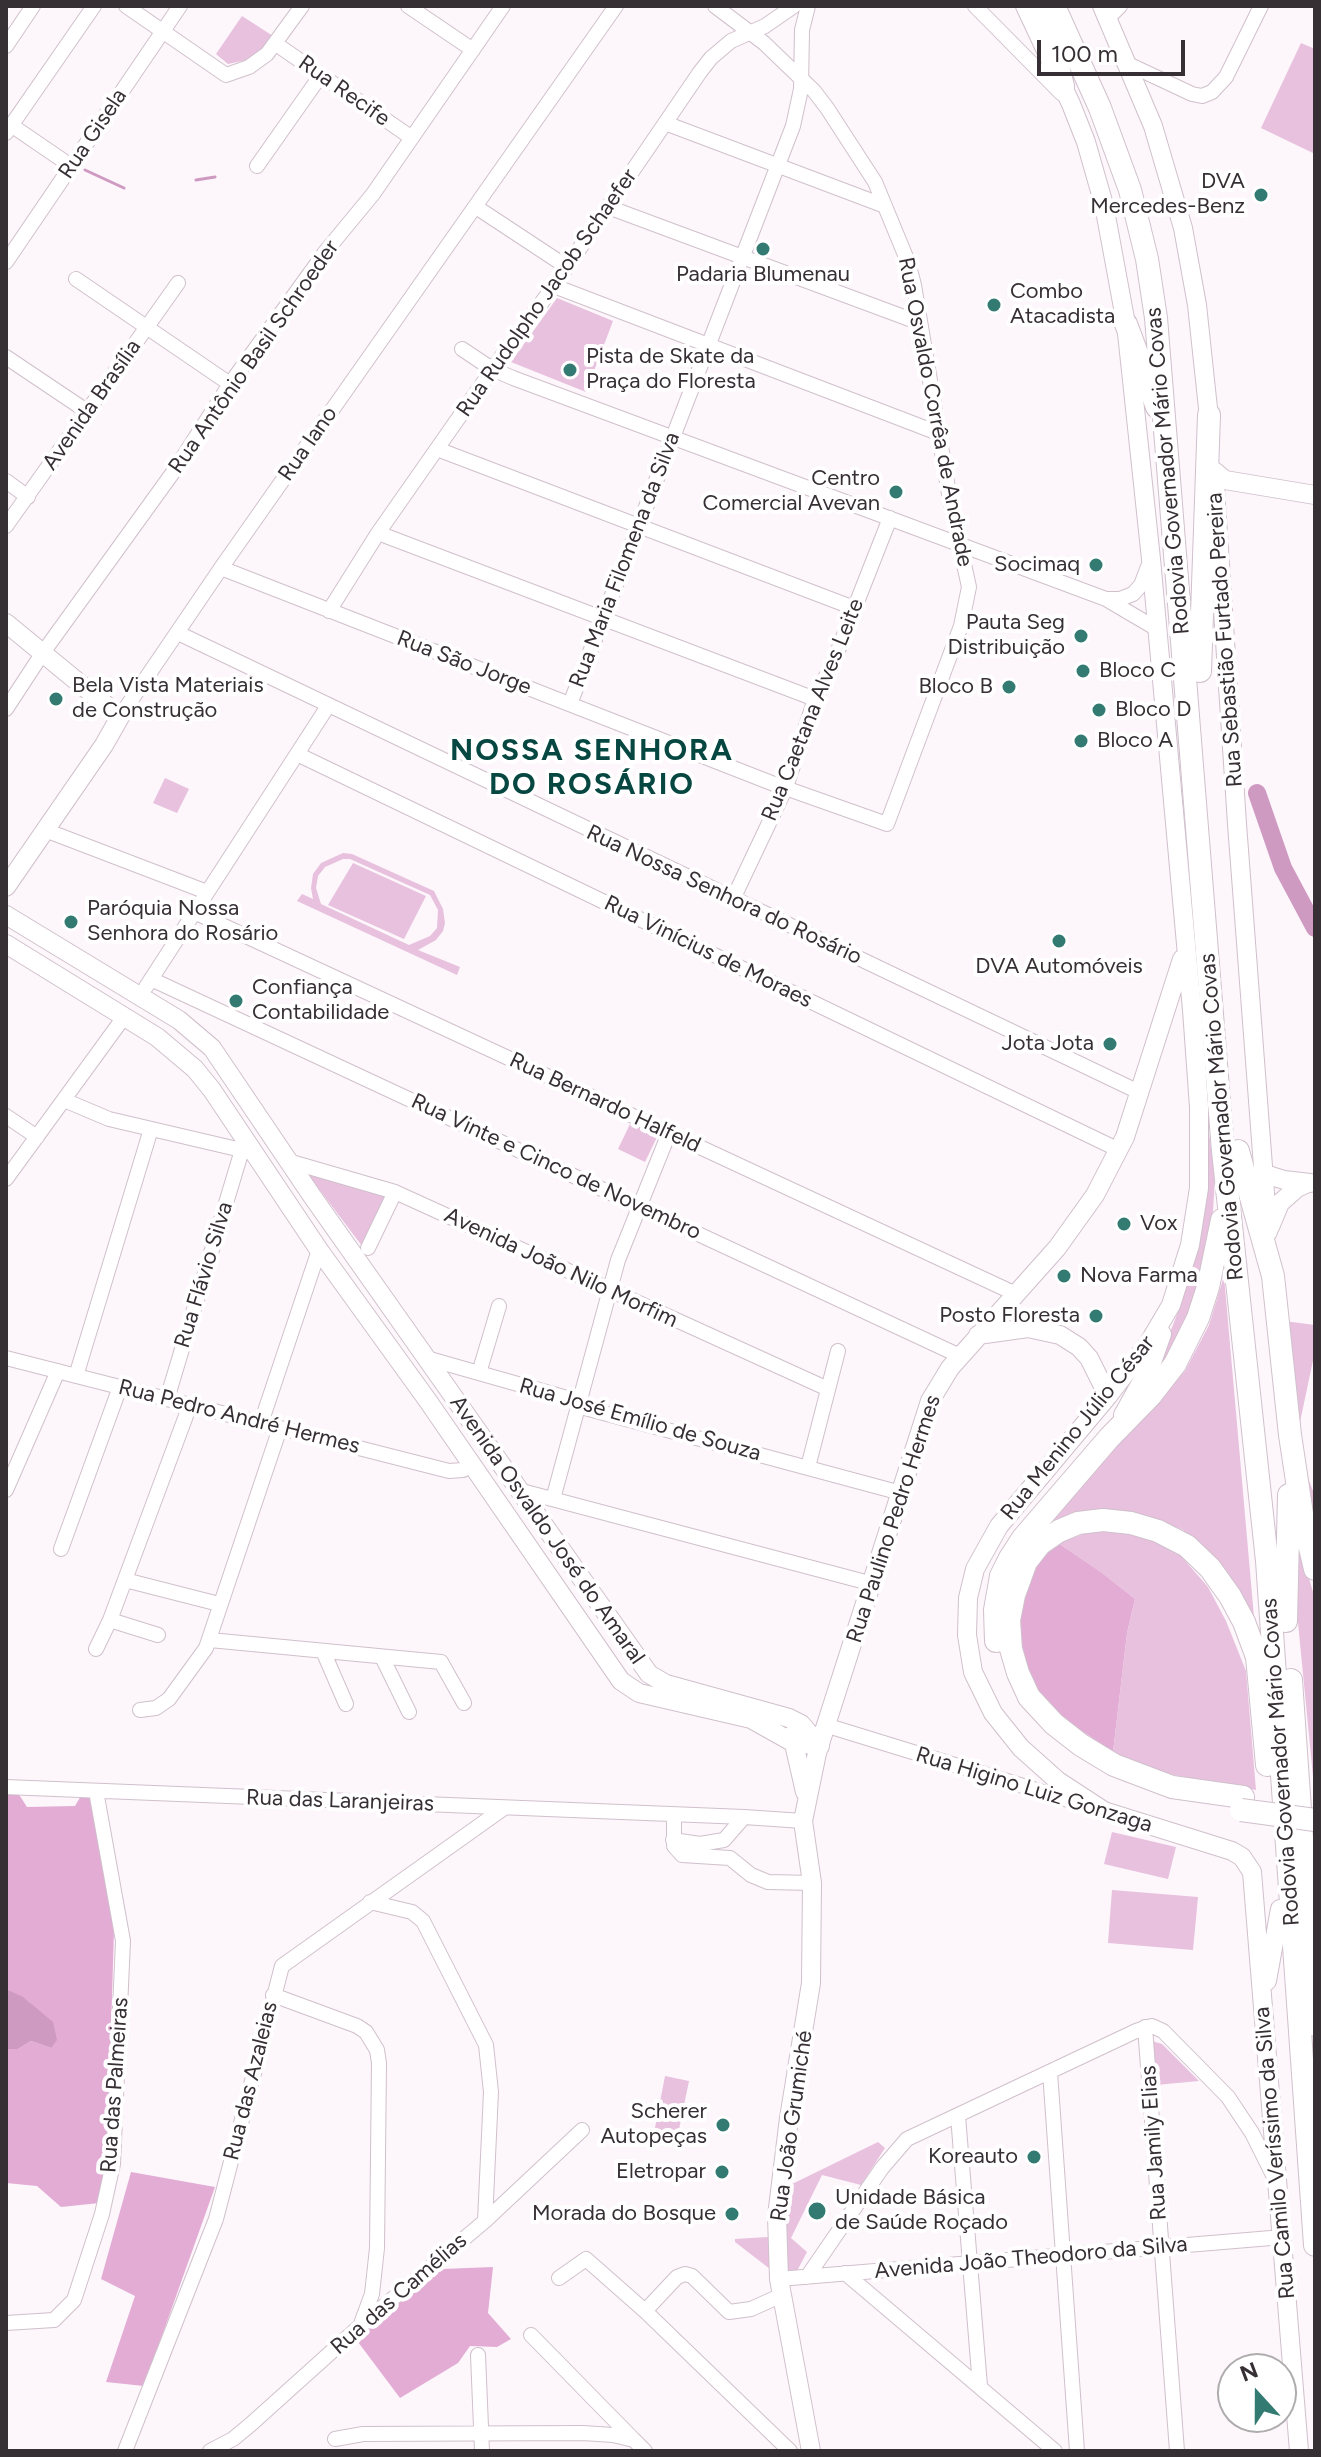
<!DOCTYPE html>
<html>
<head>
<meta charset="utf-8">
<style>
  body { margin:0 }
  #map { position:relative; width:1321px; height:2457px; overflow:hidden; background:#fdf6fb; font-family:Figtree,sans-serif }
  canvas { display:block }
  .frame { position:absolute; inset:0; border:8px solid #362f34; pointer-events:none }
  .north { position:absolute; left:1217px; top:2353px; width:80px; height:80px; box-sizing:border-box; background:#fff; border:2px solid #afacae; border-radius:50%; rotate:339deg; font-size:22px; font-weight:700; line-height:32px; text-align:center; color:#362f34 }
  .north::after { content:''; display:block; margin:auto; width:28px; height:36px; background:#337a72; clip-path:polygon(50% 0,100% 100%,50% 72%,0 100%) }
  .scale { position:absolute; left:1037px; top:40px; width:148px; height:36px; box-sizing:border-box; border:4px solid #362f34; border-top:0; padding-left:10px; font-size:24px; line-height:28px; white-space:nowrap; color:#362f34; -webkit-text-stroke:6px #fff; paint-order:stroke }
</style>
</head>
<body>
<div id="map">
<canvas width="1321" height="2457"></canvas>
<div class="frame"></div>
<div class="north">N</div>
<div class="scale">100 m</div>
</div>
<script>
const ctx = document.querySelector('canvas').getContext('2d');
ctx.lineJoin = 'round';
function fillPath(path, color) { ctx.fillStyle = color; ctx.fill(path, 'evenodd'); }
const shape = rows => new Path2D(rows.map(r => 'M' + r).join(''));
function strokePath(path, color, width, dash) { ctx.strokeStyle = color; ctx.lineWidth = width; ctx.lineCap = dash ? 'butt' : 'round'; ctx.setLineDash(dash || []); ctx.stroke(path); }
function drawText(font, color, halo, rows, align = 'center') {
  ctx.font = font + ' Figtree,sans-serif'; ctx.lineWidth = 8; ctx.setLineDash([]); ctx.textBaseline = 'middle'; ctx.strokeStyle = halo; ctx.fillStyle = color; for (const [text, x, y, turn = 0] of rows) {
    ctx.save(); ctx.translate(x, y); ctx.rotate((+turn || 0) * Math.PI / 180); ctx.textAlign = isNaN(turn) ? turn : align; if (halo) ctx.strokeText(text, 0, 0); ctx.fillText(text, 0, 0); ctx.restore();
  }
}
const green = shape([
  [242,16,273,36,268,45,251,59,228,64,216,54],
  [1301,43,1315,49,1315,154,1261,128],
  [557,298,613,321,586,392,511,362],
  [165,778,189,789,177,813,153,803],
  [343,853,352,854,434,891,443,909,445,923,443,931,436,940,418,950,460,967,457,975,297,901,302,894,313,899,311,888,313,874,321,863],
  [343,859,350,859,430,895,438,910,437,928,430,936,409,945,321,904,316,888,318,876,325,867],
  [353,863,426,896,404,939,328,905],
  [1205,1102,1215,1178,1211,1243,1201,1285,1180,1334,1165,1363,1138,1398,1162,1354,1179,1309],
  [631,1122,658,1135,645,1162,618,1149],
  [307,1173,388,1195,362,1246],
  [1224,1276,1256,1640,1209,1554,1183,1530,1151,1517,1114,1511,1043,1528,1185,1371,1209,1325],
  [1284,1321,1315,1325,1315,1351,1300,1422,1306,1473,1315,1496,1315,1554],
  [1118,1530,1149,1536,1181,1556,1208,1587,1226,1621,1246,1671,1256,1790,1174,1775,1141,1765,1113,1752,1127,1633,1135,1599,1101,1572,1058,1543,1086,1533],
  [1295,1530,1315,1599,1315,1797,1295,1592],
  [1112,1832,1176,1847,1168,1879,1104,1864],
  [1112,1890,1198,1897,1193,1950,1108,1943],
  [1152,2041,1162,2044,1199,2081,1156,2085],
  [665,2076,689,2081,677,2139,654,2133],
  [878,2142,885,2148,861,2185,822,2175,791,2238,807,2252,797,2271,786,2270,782,2259,788,2186],
  [768,2237,770,2269,735,2242,735,2239]
]);
const forest = shape([
  [1058,1543,1101,1572,1135,1599,1127,1633,1113,1752,1076,1727,1041,1699,1018,1654,1020,1591,1039,1562],
  [6,1793,18,1793,27,1807,75,1806,82,1794,94,1795,114,1929,107,2166,99,2203,61,2207,37,2186,6,2183,6,2047,8,2049,18,2049,31,2041,51,2048,29,2002,6,1989],
  [131,2172,215,2187,144,2386,106,2382,135,2296,101,2279],
  [493,2267,488,2313,511,2339,497,2347,470,2346,458,2363,400,2398,358,2342,379,2318,442,2269]
]);
const water = shape([
  [6,1989,23,1997,53,2022,57,2040,51,2048,31,2041,18,2049,7,2049]
]);
const stream = shape([
  [85,170,124,188],
  [196,180,215,177]
]);
const river = shape([
  [1257,793,1283,868,1315,928]
]);
const minor = shape([
  [126,6,226,75,249,67,267,54,302,6],
  [408,6,473,50],
  [975,6,1062,94],
  [1108,18,1120,6],
  [276,44,412,138],
  [6,46,33,6],
  [1128,64,1192,94,1202,96,1212,92,1226,77,1261,6],
  [665,123,885,206],
  [11,125,71,166],
  [6,133,94,6],
  [257,166,321,75],
  [476,207,567,267],
  [608,207,920,323],
  [6,262,180,6],
  [76,279,230,384],
  [554,286,938,433],
  [462,349,492,369,513,378,1106,599,1157,629],
  [6,357,88,412],
  [437,449,854,608],
  [6,481,28,497],
  [6,526,178,283],
  [378,533,815,699],
  [221,568,774,784,887,824,961,626,969,587,950,500,914,285,908,262,875,182,827,108,814,91,764,43,715,6],
  [1106,599,1120,599,1133,594,1141,585,1149,564],
  [329,611,378,533,504,353,554,286,700,72,711,58,731,41,765,26,794,6],
  [178,633,1141,1093],
  [570,704,793,126,801,89,802,30,808,6],
  [6,709,42,654,174,471,230,384,326,251,373,194,503,6],
  [121,715,221,568,616,6],
  [297,754,1119,1150],
  [45,830,207,892],
  [733,899,786,787,815,699,835,658,890,518],
  [194,912,1016,1294],
  [151,979,960,1356],
  [146,987,328,706],
  [64,1100,109,1119,250,1152],
  [6,1116,37,1137],
  [288,1161,395,1192,828,1389],
  [6,1179,124,1017],
  [368,1248,395,1192],
  [6,1358,449,1471,463,1470,472,1465],
  [426,1358,567,1398,585,1408,901,1493],
  [479,1373,499,1306],
  [76,1376,151,1129],
  [167,1399,242,1150],
  [261,1423,319,1250],
  [808,1467,838,1351],
  [6,1490,58,1371],
  [518,1490,873,1584],
  [553,1499,618,1260,669,1133],
  [61,1549,120,1387],
  [125,1580,219,1604],
  [110,1620,158,1635],
  [210,1640,441,1662,464,1703],
  [96,1649,110,1620,190,1405],
  [323,1651,346,1704],
  [382,1657,409,1712],
  [140,1710,156,1708,169,1699,206,1648,280,1428],
  [825,1725,1088,1806],
  [6,1787,744,1817],
  [674,1815,674,1846,682,1855,730,1858,751,1875,768,1882,812,1883],
  [673,1840,700,1844,724,1840,744,1817,803,1821],
  [370,1902,412,1912,423,1921,486,2045,491,2092,485,2221],
  [273,1995,357,2026,366,2032,377,2050,379,2063,377,2248,372,2294,362,2321],
  [1145,2027,1177,2451],
  [1050,2072,1077,2451],
  [958,2116,980,2386],
  [845,2273,1055,2451],
  [807,2277,882,2168,907,2139,1136,2031,1152,2026,1163,2031,1228,2097,1252,2133,1273,2175],
  [559,2278,586,2259,645,2311,790,2451],
  [779,2279,1283,2237],
  [645,2311,677,2277,685,2274,692,2276,729,2312,751,2309,782,2295],
  [6,2323,54,2320,74,2300,102,2214,113,2164,123,1941,96,1791],
  [531,2335,633,2439],
  [478,2355,482,2451],
  [335,2439,363,2434,583,2433,613,2435,634,2440,645,2451],
  [125,2451,216,2219,282,1966,504,1808],
  [210,2451,233,2439,250,2425,359,2327,485,2221,582,2130]
]);
const major = shape([
  [1025,6,1071,104,1086,142,1104,205,1126,324,1151,559,1192,1010,1199,1107,1199,1188,1190,1245,1171,1305,1148,1344,1108,1396,999,1526,975,1569,968,1598,967,1635,973,1672,993,1713,1021,1748,1058,1781,1104,1811,1232,1851,1242,1857,1252,1872,1299,2451],
  [1102,6,1153,126,1183,228,1197,305,1210,427],
  [1214,471,1225,480,1315,495],
  [1215,488,1237,824,1268,1232],
  [6,623,112,710,121,715,104,745,6,887],
  [6,915,179,1020,212,1048,312,1196,649,1674,666,1684,789,1718,801,1724,820,1746],
  [6,944,157,1037,195,1069,212,1090,319,1250,428,1401,621,1681,639,1693,751,1719,792,1742,820,1746],
  [1262,1173,1284,1180,1310,1183],
  [1270,1227,1280,1203,1297,1188,1308,1183],
  [978,1335,1028,1328,1060,1335,1079,1347,1089,1358,1108,1396],
  [1123,1415,1151,1365,1162,1334],
  [792,1735,805,1792],
  [1267,1981,1280,1909],
  [811,2451,779,2279,777,2216,789,2118,811,1983,812,1883,803,1821,817,1753,930,1401,950,1368,1057,1248,1095,1195,1125,1137,1182,959]
]);
const highway = shape([
  [1042,6,1063,86],
  [1054,6,1100,108,1130,190,1147,259,1156,318,1223,1151,1267,1561,1315,2245],
  [1126,324,1157,407],
  [1200,671,1209,415],
  [1238,1151,1273,1276,1290,1435,1302,1514,1315,1569],
  [1286,1621,1289,1495],
  [996,1641,995,1610,1001,1576,1010,1558,1023,1538,1109,1438,1151,1395,1175,1364,1198,1318,1208,1287,1222,1220],
  [1291,1680,1315,2025],
  [1243,1797,1172,1787,1114,1765,1081,1745,1054,1724,1029,1697,1018,1673,1011,1649,1009,1620,1014,1595,1026,1562,1040,1544,1059,1531,1078,1523,1103,1520,1131,1523,1158,1531,1187,1546,1210,1568,1230,1596,1244,1622,1257,1657,1267,1765]
]);
const highwayBridge = shape([
  [1241,1810,1315,1820]
]);
const markers = [
  [1261,195,8,"#337a72"],
  [763,249,8,"#337a72"],
  [994,305,8,"#337a72"],
  [570,370,8,"#337a72"],
  [896,492,8,"#337a72"],
  [1096,565,8,"#337a72"],
  [1081,636,8,"#337a72"],
  [1083,671,8,"#337a72"],
  [1009,687,8,"#337a72"],
  [56,699,8,"#337a72"],
  [1099,710,8,"#337a72"],
  [1081,741,8,"#337a72"],
  [71,922,8,"#337a72"],
  [1059,941,8,"#337a72"],
  [236,1001,8,"#337a72"],
  [1110,1044,8,"#337a72"],
  [1124,1224,8,"#337a72"],
  [1064,1276,8,"#337a72"],
  [1096,1316,8,"#337a72"],
  [723,2125,8,"#337a72"],
  [1034,2157,8,"#337a72"],
  [722,2172,8,"#337a72"],
  [817,2211,10,"#337a72"],
  [732,2214,8,"#337a72"]
];
const streetNames = [
  ["Rua Recife",344,91,35],
  ["Rua Gisela",93,134,-56],
  ["Rua Rudolpho Jacob Schaefer",547,293,-55],
  ["Rua Antônio Basil Schroeder",254,357,-55],
  ["Avenida Brasília",92,405,-55],
  ["Rua Osvaldo Corrêa de Andrade",935,412,79],
  ["Rua Iano",308,444,-55],
  ["Rodovia Governador Mário Covas",1168,471,-95],
  ["Rua Maria Filomena da Silva",625,560,-69],
  ["Rua Sebastião Furtado Pereira",1225,640,-94],
  ["Rua São Jorge",464,663,21],
  ["Rua Caetana Alves Leite",813,710,-68],
  ["Rua Nossa Senhora do Rosário",724,895,25],
  ["Rua Vinícius de Moraes",708,952,26],
  ["Rua Bernardo Halfeld",605,1103,25],
  ["Rodovia Governador Mário Covas",1222,1117,-95],
  ["Rua Vinte e Cinco de Novembro",556,1167,25],
  ["Avenida João Nilo Morfim",561,1268,25],
  ["Rua Flávio Silva",204,1275,-73],
  ["Rua Pedro André Hermes",239,1417,14],
  ["Rua José Emílio de Souza",640,1420,16],
  ["Rua Menino Júlio César",1078,1428,-51],
  ["Rua Paulino Pedro Hermes",894,1519,-72],
  ["Avenida Osvaldo José do Amaral",547,1530,55],
  ["Rodovia Governador Mário Covas",1281,1762,-94],
  ["Rua Higino Luiz Gonzaga",1034,1790,17],
  ["Rua das Laranjeiras",340,1801,2],
  ["Rua das Azaleias",251,2081,-76],
  ["Rua das Palmeiras",115,2085,-86],
  ["Rua João Grumiché",792,2126,-82],
  ["Rua Jamily Elias",1154,2143,-94],
  ["Rua Camilo Veríssimo da Silva",1275,2153,-95],
  ["Avenida João Theodoro da Silva",1031,2258,-5],
  ["Rua das Camélias",399,2294,-41]
];
const poiNames = [
  ["DVA",1245,182],
  ["Mercedes-Benz",1245,207],
  ["Padaria Blumenau",763,275,"center"],
  ["Combo",1010,292,"left"],
  ["Atacadista",1010,317,"left"],
  ["Pista de Skate da",586,357,"left"],
  ["Praça do Floresta",586,382,"left"],
  ["Centro",880,479],
  ["Comercial Avevan",880,504],
  ["Socimaq",1080,565],
  ["Pauta Seg",1065,623],
  ["Distribuição",1065,648],
  ["Bloco C",1099,671,"left"],
  ["Bela Vista Materiais",72,686,"left"],
  ["de Construção",72,711,"left"],
  ["Bloco B",993,687],
  ["Bloco D",1115,710,"left"],
  ["Bloco A",1097,741,"left"],
  ["Paróquia Nossa",87,909,"left"],
  ["Senhora do Rosário",87,934,"left"],
  ["DVA Automóveis",1059,967,"center"],
  ["Confiança",252,988,"left"],
  ["Contabilidade",252,1013,"left"],
  ["Jota Jota",1094,1044],
  ["Vox",1140,1224,"left"],
  ["Nova Farma",1080,1276,"left"],
  ["Posto Floresta",1080,1316],
  ["Scherer",707,2112],
  ["Autopeças",707,2137],
  ["Koreauto",1018,2157],
  ["Eletropar",706,2172],
  ["Unidade Básica",835,2198,"left"],
  ["de Saúde Roçado",835,2223,"left"],
  ["Morada do Bosque",716,2214]
];
const districtNames = [
  ["NOSSA SENHORA",592,751],
  ["DO ROSÁRIO",592,785]
];
fillPath(green, '#e8c1de');
fillPath(forest, '#e2acd5');
fillPath(water, '#cf9ac2');
strokePath(stream, '#cf9ac2', 3);
strokePath(river, '#cf9ac2', 18);
strokePath(minor, '#d0c0cc', 16);
strokePath(major, '#d0c0cc', 20);
strokePath(highway, '#d0c0cc', 24);
strokePath(minor, '#fff', 14);
strokePath(major, '#fff', 18);
strokePath(highway, '#fff', 22);
strokePath(highwayBridge, '#d0c0cc', 24, []);
strokePath(highwayBridge, '#fff', 22);
for (const [x, y, r, color] of markers) { const dot = new Path2D(); dot.arc(x, y, r, 0, 2 * Math.PI); ctx.fillStyle = color; ctx.fill(dot); strokePath(dot, '#fff', 3); }
drawText('22px', '#362f34', '#fff', streetNames);
drawText('22px', '#362f34', '#fff', poiNames, 'right');
ctx.letterSpacing = '2px';
drawText('bold 30px', '#074741', '#fff', districtNames);
ctx.letterSpacing = '0px';
</script>
</body>
</html>
